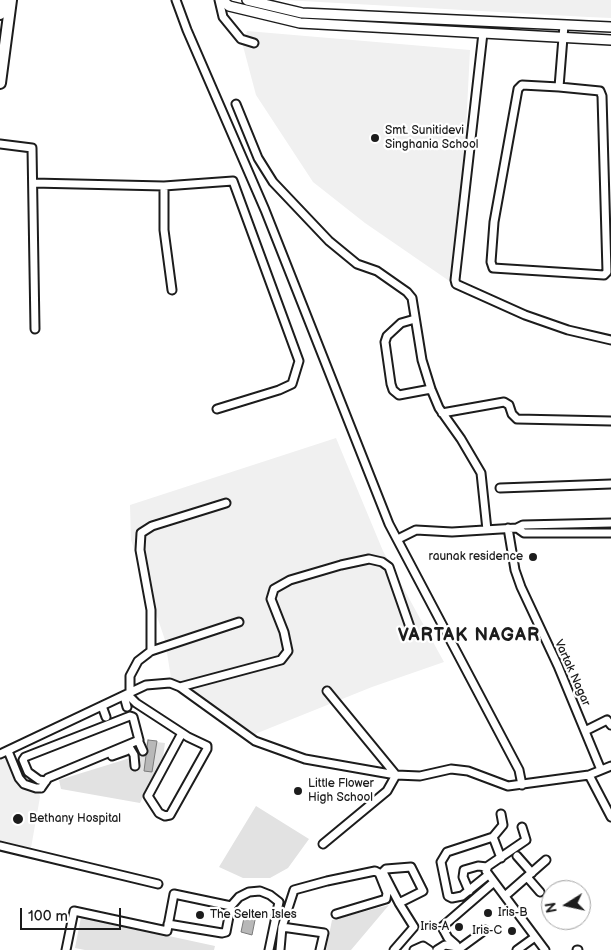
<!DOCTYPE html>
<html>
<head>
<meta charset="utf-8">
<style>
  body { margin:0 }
  #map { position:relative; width:611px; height:950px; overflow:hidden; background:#fff; font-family:"Balsamiq Sans",sans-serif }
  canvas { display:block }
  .north { position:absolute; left:541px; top:880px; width:50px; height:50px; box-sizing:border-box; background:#fff; border:1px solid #a4a4a4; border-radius:50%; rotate:260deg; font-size:14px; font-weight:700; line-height:20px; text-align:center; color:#1c1c1c }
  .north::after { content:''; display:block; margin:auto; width:18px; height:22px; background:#1c1c1c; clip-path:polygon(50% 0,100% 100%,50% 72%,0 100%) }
  .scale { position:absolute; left:20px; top:908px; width:101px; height:22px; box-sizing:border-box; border:2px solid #1c1c1c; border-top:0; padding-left:6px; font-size:15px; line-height:18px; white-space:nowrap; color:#1c1c1c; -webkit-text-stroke:4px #fff; paint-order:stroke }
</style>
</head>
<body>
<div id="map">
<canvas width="611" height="950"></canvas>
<div class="north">N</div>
<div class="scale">100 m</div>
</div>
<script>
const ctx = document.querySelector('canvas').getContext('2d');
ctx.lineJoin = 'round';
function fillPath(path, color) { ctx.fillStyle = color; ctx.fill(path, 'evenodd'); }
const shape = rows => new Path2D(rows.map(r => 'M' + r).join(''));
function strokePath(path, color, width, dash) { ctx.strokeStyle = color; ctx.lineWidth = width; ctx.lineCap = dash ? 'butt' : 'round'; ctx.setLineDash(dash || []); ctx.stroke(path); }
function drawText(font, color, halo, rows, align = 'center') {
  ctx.font = font + ' "Balsamiq Sans",sans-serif'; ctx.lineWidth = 4.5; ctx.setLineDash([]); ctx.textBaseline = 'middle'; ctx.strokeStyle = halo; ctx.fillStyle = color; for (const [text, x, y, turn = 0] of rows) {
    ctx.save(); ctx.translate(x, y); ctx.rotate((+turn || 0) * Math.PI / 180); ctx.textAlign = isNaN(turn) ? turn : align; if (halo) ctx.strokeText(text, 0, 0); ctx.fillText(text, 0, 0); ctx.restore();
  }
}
const built = shape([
  [284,0,611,0,611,18,588,17],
  [247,31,470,50,458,287,365,223,313,182,256,95,243,46],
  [336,438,383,551,444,662,372,687,255,734,171,678,165,640,131,540,130,505],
  [7,756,15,778,21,784,39,792,40,797,31,848,0,841,0,760]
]);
const green = shape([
  [147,741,165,743,163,757,140,803,61,789,59,780,143,754],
  [256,806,309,839,288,868,270,878,243,878,219,867],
  [389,905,351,950,326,950,332,920],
  [81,917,215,946,214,950,85,950,75,948]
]);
const water = shape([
  [148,740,157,741,152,772,144,771,148,740],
  [245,913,256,915,252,935,241,932,245,913]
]);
const minor = shape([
  [176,0,187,30,265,210,389,524,519,770,522,785],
  [219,0,223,17,241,39,254,43],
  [483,33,455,280,456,284,525,315,568,330,611,340],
  [559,87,600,91,602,96,607,272,604,275,493,268,491,262,494,222,518,89,522,85,559,87,564,25],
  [236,104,258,158,273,182,329,241,357,264,377,271,407,292,412,298,422,360,431,389,439,408,461,439,481,473,487,530],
  [0,144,32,148,35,329],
  [33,183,164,186,233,181,299,361,292,384,279,390,217,409],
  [164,186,164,230,172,290],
  [415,319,401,323,387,336,385,342,391,384,393,390,399,395,431,389],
  [442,413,504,402,509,405,512,414,517,419,611,421],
  [500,488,611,484],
  [508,528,515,570,521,587,558,666,601,770],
  [517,528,524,533,611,533],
  [398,539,416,530,452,532,517,528,523,525,611,523],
  [151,651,151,610,140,550,141,533,152,526,226,503],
  [180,687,281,660,288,651,284,632,271,599,274,589,290,580,341,565,369,559,382,562,389,567,411,630],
  [327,691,396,775],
  [130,692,130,676,138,661,151,651,239,622],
  [127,694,136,703,182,733,188,737,207,746,207,749,170,815,165,816,159,813,148,796,182,733],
  [124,696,127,707],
  [102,706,106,717],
  [585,731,607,720,611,725],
  [138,740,143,751],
  [128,745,134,755,135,766],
  [8,751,19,778,24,784,36,788,41,788],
  [0,754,146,685,170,683,180,687,255,741,305,759,396,775,420,776,451,769,468,771,508,786,589,775,611,766],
  [112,756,126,751],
  [589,775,611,817],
  [41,788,48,778,139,740,133,717,130,716,25,757,23,760,28,772,39,780,46,781],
  [522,827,526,840,488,866,486,871,545,950],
  [493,837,501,858],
  [323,844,387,791,396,775],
  [0,846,158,884],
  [517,856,532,873],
  [488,875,462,896,452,898,448,896,441,862,447,852,493,837,503,825,501,814],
  [527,877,540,892],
  [469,891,463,877,464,870,478,866,487,867],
  [505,896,546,860],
  [168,924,222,933,226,932,231,906],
  [282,927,324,933,320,950],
  [456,945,448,938,442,927,494,882],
  [459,949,485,930],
  [66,950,74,911,167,931,174,894,231,906,239,897,249,892,260,891,270,895,279,902,269,950],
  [280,950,282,927,294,890,327,881,375,871,379,873,387,893,386,899,336,914],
  [394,950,414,927,399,903,383,872,386,869,411,867,423,891,399,903],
  [414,950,423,946,429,950],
  [437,950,445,945,457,947],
  [517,950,535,937],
  [577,950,578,950]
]);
const tertiary = shape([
  [222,0,229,6,300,23,611,40],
  [247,0,302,13,611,27]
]);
const secondary = shape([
  [0,14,2,0],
  [0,83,11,0]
]);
const markers = [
  [375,138,5,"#1c1c1c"],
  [533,557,5,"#1c1c1c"],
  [298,791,5,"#1c1c1c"],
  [18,819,6,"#1c1c1c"],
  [488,913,5,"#1c1c1c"],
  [200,915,5,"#1c1c1c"],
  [459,927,5,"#1c1c1c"],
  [512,931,5,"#1c1c1c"]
];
const poiNames = [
  ["Smt. Sunitidevi",385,131],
  ["Singhania School",385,145],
  ["raunak residence",523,557,"right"],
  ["Little Flower",308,784],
  ["High School",308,798],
  ["Bethany Hospital",29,819],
  ["Iris-B",498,913],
  ["The Selten Isles",210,915],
  ["Iris-A",449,927,"right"],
  ["Iris-C",502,931,"right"]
];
const streetNames = [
  ["Vartak Nagar",572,673,66]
];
const districtNames = [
  ["VARTAK NAGAR",469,636]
];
fillPath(built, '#f0f0f0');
fillPath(green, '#e2e2e2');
fillPath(water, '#b8b8b8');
strokePath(water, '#7a7a7a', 1);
strokePath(minor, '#1c1c1c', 11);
strokePath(tertiary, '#1c1c1c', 12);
strokePath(secondary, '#1c1c1c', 14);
strokePath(minor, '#fff', 7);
strokePath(tertiary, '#fff', 9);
strokePath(secondary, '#fff', 10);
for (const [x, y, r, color] of markers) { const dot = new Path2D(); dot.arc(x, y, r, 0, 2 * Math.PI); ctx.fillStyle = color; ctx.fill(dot); strokePath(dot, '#fff', 2); }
drawText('12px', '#1c1c1c', '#fff', poiNames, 'left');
drawText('12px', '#1c1c1c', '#fff', streetNames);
ctx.letterSpacing = '1px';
drawText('bold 18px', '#1c1c1c', '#fff', districtNames);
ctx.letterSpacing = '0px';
</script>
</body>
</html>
